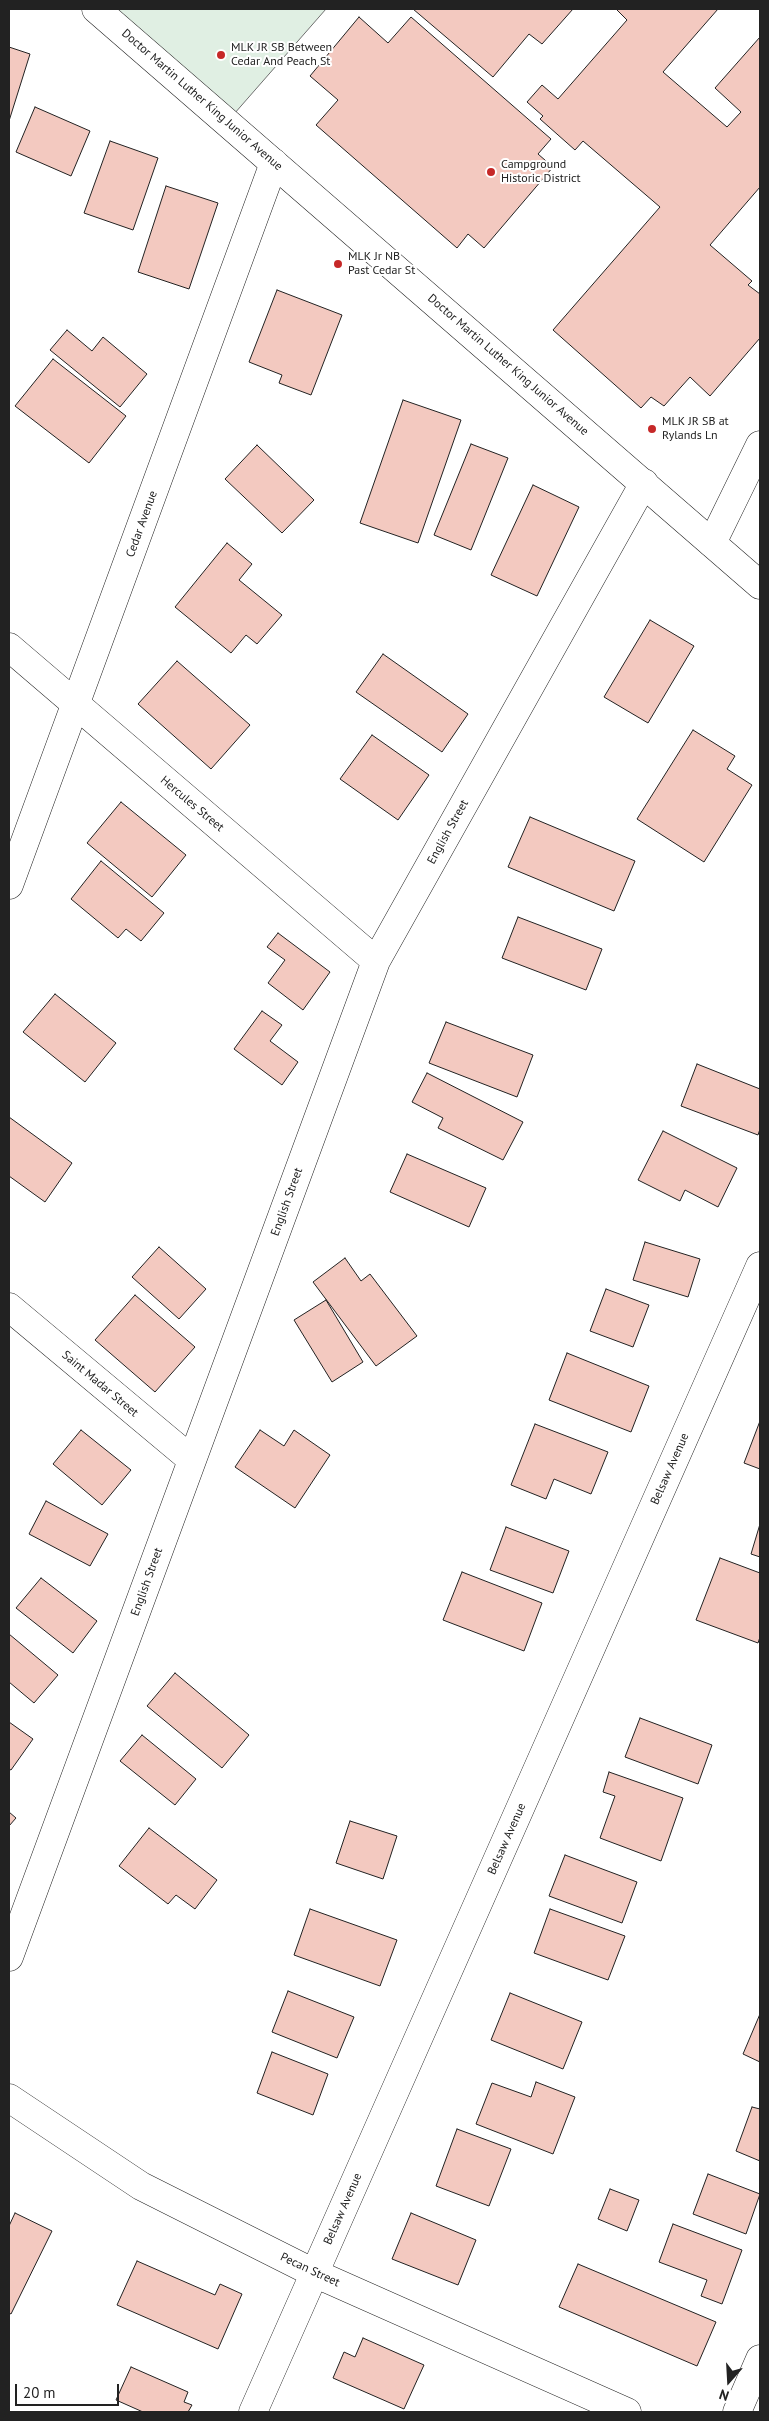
<!DOCTYPE html>
<html>
<head>
<meta charset="utf-8">
<style>
  body { margin:0 }
  #map { position:relative; width:769px; height:2421px; overflow:hidden; background:#fff; font-family:"PT Sans",sans-serif }
  canvas { display:block }
  .frame { position:absolute; inset:0; border:10px solid #222; pointer-events:none }
  .north { position:absolute; left:704px; top:2356px; width:50px; height:50px; -webkit-text-stroke:4px #fff; paint-order:stroke; rotate:199deg; font-size:14px; font-weight:700; line-height:20px; text-align:center; color:#222 }
  .north::after { content:''; display:block; margin:auto; width:18px; height:22px; background:#222; clip-path:polygon(50% 0,100% 100%,50% 72%,0 100%) }
  .scale { position:absolute; left:15px; top:2384px; width:104px; height:22px; box-sizing:border-box; border:2px solid #222; border-top:0; padding-left:6px; font-size:15px; line-height:18px; white-space:nowrap; color:#222; -webkit-text-stroke:4px #fff; paint-order:stroke }
</style>
</head>
<body>
<div id="map">
<canvas width="769" height="2421"></canvas>
<div class="frame"></div>
<div class="north">N</div>
<div class="scale">20 m</div>
</div>
<script>
const ctx = document.querySelector('canvas').getContext('2d');
ctx.lineJoin = 'round';
function fillPath(path, color) { ctx.fillStyle = color; ctx.fill(path, 'evenodd'); }
const shape = rows => new Path2D(rows.map(r => 'M' + r).join(''));
function strokePath(path, color, width, dash) { ctx.strokeStyle = color; ctx.lineWidth = width; ctx.lineCap = dash ? 'butt' : 'round'; ctx.setLineDash(dash || []); ctx.stroke(path); }
function drawText(font, color, halo, rows, align = 'center') {
  ctx.font = font + ' "PT Sans",sans-serif'; ctx.lineWidth = 4; ctx.setLineDash([]); ctx.textBaseline = 'middle'; ctx.strokeStyle = halo; ctx.fillStyle = color; for (const [text, x, y, turn = 0] of rows) {
    ctx.save(); ctx.translate(x, y); ctx.rotate((+turn || 0) * Math.PI / 180); ctx.textAlign = isNaN(turn) ? turn : align; if (halo) ctx.strokeText(text, 0, 0); ctx.fillText(text, 0, 0); ctx.restore();
  }
}
const green = shape([
  [96,9,326,9,227,122,96,9]
]);
const building = shape([
  [413,9,573,9,542,44,529,34,493,77,413,9],
  [616,9,718,9,663,72,727,127,741,112,715,88,760,37,760,187,710,245,752,281,748,285,760,294,760,338,710,396,690,377,664,406,651,397,641,408,553,330,660,207,583,141,575,150,540,119,543,116,527,102,542,85,558,99,627,20,616,9],
  [359,17,388,43,411,17,551,139,538,154,553,167,484,248,468,234,457,248,316,125,338,100,310,76,359,17],
  [9,47,30,54,9,121,9,47],
  [35,107,90,131,71,176,16,152,35,107],
  [110,141,158,158,133,230,84,213,110,141],
  [166,186,218,203,189,289,138,272,166,186],
  [277,290,342,315,311,395,279,383,282,375,249,362,277,290],
  [67,330,92,351,103,337,147,374,120,407,50,350,67,330],
  [53,359,126,416,89,463,15,406,53,359],
  [403,400,461,420,418,543,360,523,403,400],
  [471,444,508,458,471,550,434,535,471,444],
  [257,445,314,500,282,533,225,479,257,445],
  [533,485,579,507,537,596,491,575,533,485],
  [227,543,252,564,239,580,282,615,257,644,246,635,231,653,175,607,227,543],
  [650,620,694,646,648,723,604,697,650,620],
  [383,654,468,714,442,752,356,692,383,654],
  [177,661,250,725,211,769,138,704,177,661],
  [693,730,735,756,727,769,752,785,704,862,637,819,693,730],
  [372,735,429,775,398,820,340,779,372,735],
  [121,802,186,855,152,897,87,843,121,802],
  [530,817,635,861,614,911,508,867,530,817],
  [101,861,164,913,141,941,126,929,118,938,71,899,101,861],
  [518,917,602,949,586,990,502,958,518,917],
  [278,933,330,972,303,1010,268,983,285,960,267,947,278,933],
  [55,994,116,1043,85,1082,23,1032,55,994],
  [262,1011,282,1025,270,1041,298,1062,282,1085,234,1049,262,1011],
  [446,1022,533,1055,517,1097,429,1063,446,1022],
  [697,1064,760,1089,760,1129,758,1135,681,1106,697,1064],
  [427,1073,523,1122,503,1160,438,1128,443,1118,412,1102,427,1073],
  [9,1117,72,1163,45,1202,9,1176,9,1117],
  [663,1131,737,1168,718,1207,685,1190,680,1201,638,1180,663,1131],
  [407,1154,486,1188,469,1227,390,1192,407,1154],
  [645,1242,700,1259,688,1297,633,1280,645,1242],
  [159,1247,206,1289,179,1319,132,1277,159,1247],
  [345,1258,361,1281,370,1274,417,1336,376,1366,313,1282,345,1258],
  [606,1289,649,1305,633,1347,590,1331,606,1289],
  [135,1295,195,1347,155,1392,95,1340,135,1295],
  [326,1300,363,1362,332,1382,294,1320,326,1300],
  [567,1353,649,1386,631,1432,549,1400,567,1353],
  [760,1421,760,1469,744,1463,760,1421],
  [535,1424,608,1452,591,1494,554,1479,546,1499,511,1485,535,1424],
  [81,1430,131,1470,102,1505,53,1464,81,1430],
  [260,1430,284,1446,294,1430,330,1455,295,1508,235,1467,260,1430],
  [46,1501,108,1534,90,1566,29,1534,46,1501],
  [760,1524,760,1557,751,1554,760,1524],
  [506,1527,569,1551,553,1593,490,1570,506,1527],
  [720,1558,760,1573,760,1637,758,1643,696,1620,720,1558],
  [462,1572,542,1603,524,1651,443,1620,462,1572],
  [41,1578,97,1621,73,1653,16,1608,41,1578],
  [9,1634,58,1675,34,1703,9,1682,9,1634],
  [175,1673,249,1735,222,1768,147,1706,175,1673],
  [640,1718,712,1745,698,1784,625,1757,640,1718],
  [9,1722,33,1739,11,1770,9,1769,9,1722],
  [142,1735,196,1779,175,1805,120,1761,142,1735],
  [609,1772,683,1798,661,1861,600,1838,615,1796,603,1792,609,1772],
  [9,1812,16,1818,9,1826,9,1812],
  [350,1821,397,1836,383,1879,336,1863,350,1821],
  [149,1828,217,1880,195,1909,176,1895,168,1904,119,1866,149,1828],
  [565,1855,637,1882,622,1923,549,1896,565,1855],
  [310,1909,397,1940,380,1986,294,1955,310,1909],
  [550,1909,625,1936,608,1980,534,1953,550,1909],
  [288,1991,354,2017,337,2058,272,2032,288,1991],
  [510,1993,582,2022,563,2069,491,2040,510,1993],
  [760,2014,760,2062,743,2054,760,2014],
  [272,2052,328,2074,313,2115,257,2093,272,2052],
  [536,2082,575,2097,553,2154,476,2124,492,2083,531,2097,536,2082],
  [752,2107,760,2109,760,2161,736,2151,752,2107],
  [457,2129,511,2149,489,2206,436,2186,457,2129],
  [708,2174,760,2194,746,2234,693,2214,708,2174],
  [610,2189,639,2200,627,2231,598,2219,610,2189],
  [15,2213,52,2231,11,2314,9,2313,9,2226,15,2213],
  [411,2213,476,2240,458,2285,392,2259,411,2213],
  [673,2224,742,2250,722,2304,701,2296,707,2280,659,2262,673,2224],
  [137,2261,215,2295,220,2284,242,2294,218,2349,117,2305,137,2261],
  [578,2264,716,2322,697,2366,559,2307,578,2264],
  [363,2338,424,2365,404,2409,333,2378,344,2352,355,2357,363,2338],
  [131,2367,188,2392,184,2402,192,2405,188,2412,143,2412,116,2400,131,2367]
]);
const minor = shape([
  [712,543,760,445],
  [9,647,376,961],
  [9,885,274,163],
  [9,1307,192,1460],
  [9,1957,376,961,644,483],
  [9,2098,141,2186,314,2273,627,2412],
  [253,2412,760,1266],
  [737,2412,760,2359]
]);
const major = shape([
  [96,9,760,585]
]);
const markers = [
  [221,55,5,"#c62828"],
  [491,172,5,"#c62828"],
  [338,264,5,"#c62828"],
  [652,429,5,"#c62828"]
];
const poiNames = [
  ["MLK JR SB Between",231,48],
  ["Cedar And Peach St",231,62],
  ["Campground",501,165],
  ["Historic District",501,179],
  ["MLK Jr NB",348,257],
  ["Past Cedar St",348,271],
  ["MLK JR SB at",662,422],
  ["Rylands Ln",662,436]
];
const streetNames = [
  ["Doctor Martin Luther King Junior Avenue",202,100,41],
  ["Doctor Martin Luther King Junior Avenue",508,365,41],
  ["Cedar Avenue",142,524,-70],
  ["Hercules Street",192,804,40],
  ["English Street",448,832,-61],
  ["English Street",287,1202,-70],
  ["Saint Madar Street",100,1384,40],
  ["Belsaw Avenue",670,1469,-66],
  ["English Street",147,1582,-70],
  ["Belsaw Avenue",507,1839,-66],
  ["Belsaw Avenue",343,2209,-66],
  ["Pecan Street",310,2270,25]
];
fillPath(green, '#e0efe3');
strokePath(green, '#6f6f6f', 1);
fillPath(building, '#f3c9c0');
strokePath(building, '#222', 1);
strokePath(minor, '#222', 29);
strokePath(major, '#222', 29);
strokePath(minor, '#fff', 28);
strokePath(major, '#fff', 28);
for (const [x, y, r, color] of markers) { const dot = new Path2D(); dot.arc(x, y, r, 0, 2 * Math.PI); ctx.fillStyle = color; ctx.fill(dot); strokePath(dot, '#fff', 2); }
drawText('12px', '#222', '#fff', poiNames, 'left');
drawText('12px', '#222', '#fff', streetNames);
</script>
</body>
</html>
